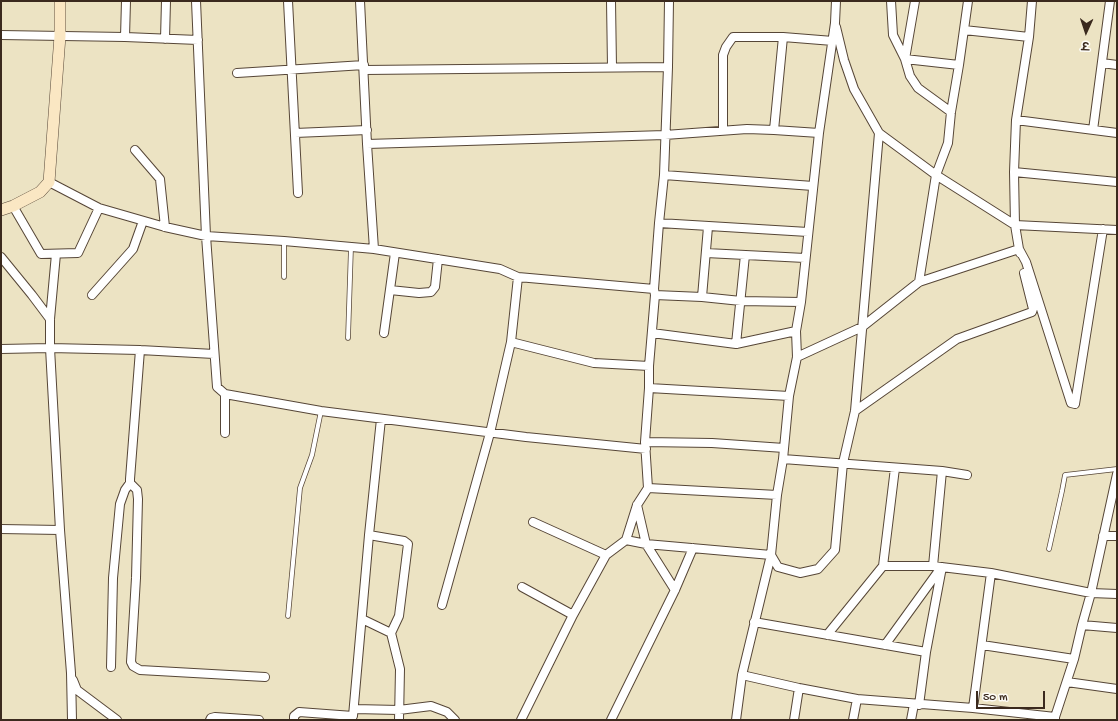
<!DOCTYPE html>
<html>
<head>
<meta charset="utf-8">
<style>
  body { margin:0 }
  #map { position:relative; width:1118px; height:721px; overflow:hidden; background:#ece3c3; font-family:"Gochi Hand","Playpen Sans Deva",sans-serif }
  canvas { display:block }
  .frame { position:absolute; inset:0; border:2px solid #3b2a1e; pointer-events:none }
  .north { position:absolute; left:1066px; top:12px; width:40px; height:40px; -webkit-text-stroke:3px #fdfcf7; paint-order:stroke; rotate:183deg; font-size:11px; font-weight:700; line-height:16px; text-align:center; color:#3b2a1e }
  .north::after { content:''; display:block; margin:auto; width:14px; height:18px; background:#3b2a1e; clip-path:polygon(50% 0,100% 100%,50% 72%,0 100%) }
  .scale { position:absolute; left:976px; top:691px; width:69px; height:18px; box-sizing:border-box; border:2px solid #3b2a1e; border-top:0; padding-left:5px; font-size:12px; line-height:14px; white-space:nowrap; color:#3b2a1e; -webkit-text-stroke:3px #fdfcf7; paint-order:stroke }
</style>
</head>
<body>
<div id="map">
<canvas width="1118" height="721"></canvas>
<div class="frame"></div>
<div class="north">उ</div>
<div class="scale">50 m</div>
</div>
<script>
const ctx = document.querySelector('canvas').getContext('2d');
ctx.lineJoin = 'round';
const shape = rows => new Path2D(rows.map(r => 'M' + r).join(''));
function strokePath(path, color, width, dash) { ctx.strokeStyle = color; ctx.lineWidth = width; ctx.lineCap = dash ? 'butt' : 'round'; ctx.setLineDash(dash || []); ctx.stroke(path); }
const lane = shape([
  [284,277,284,241],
  [348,338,351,247],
  [1049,549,1062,491,1065,475,1117,469],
  [288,616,300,488,312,455,321,411]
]);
const street = shape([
  [196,1,206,236,217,387,225,394,321,411,526,437,646,449],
  [288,1,298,193],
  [360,1,367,144,374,249],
  [611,1,612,67],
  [891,1,893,35,905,59,959,65],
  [915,1,905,59,910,76,918,88,951,112],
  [1032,1,1029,37,1016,120,1014,172,1015,225,1019,249,1026,262,1071,403,1075,404,1103,229],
  [836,27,844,60,854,89,879,133,936,175,1015,225,1117,230],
  [964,30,1029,37],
  [1,35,125,37,198,40],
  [125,37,126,1],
  [783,37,833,41],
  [165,39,166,1],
  [1102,63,1117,65],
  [364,70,668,67],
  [237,73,364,65],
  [1016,120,1117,133],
  [723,130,723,55,726,47,733,37,783,37,774,130],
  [1093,130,1110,1],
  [295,133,367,130],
  [367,144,665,135,747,129,774,130,819,133],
  [135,150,160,179,165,227],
  [1014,172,1117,182],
  [664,175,813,186],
  [49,182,99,208,165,227,206,236,284,241,374,249,500,269,518,277,654,289],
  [13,206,41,254,78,253,99,208],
  [659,223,808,232],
  [706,253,805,258],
  [56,254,50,319,50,348,60,530,71,673,72,720],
  [1,257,32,295,50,319],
  [919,282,936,175,948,143,951,112,959,65,968,1],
  [390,290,419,293,431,292,435,287,438,259],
  [92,295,133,249,143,221],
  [655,295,702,297,741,301,801,302],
  [702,297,708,227],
  [384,333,395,253],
  [652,333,736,344,796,331],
  [511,342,594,363,649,366],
  [736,344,745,255],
  [1,349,50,348,140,350,214,354],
  [797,357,862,327,919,282,1019,249,1020,253],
  [649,388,789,396],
  [855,411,957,339,1032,312,1033,309,1024,273],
  [225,433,225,394],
  [645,442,712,443,784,448],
  [783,459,942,471,967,475],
  [130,483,137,490,138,499,136,578,131,662,133,666,140,670,265,677],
  [648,488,777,495],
  [637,505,646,544,675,590],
  [533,522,606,555],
  [1,529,60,530],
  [369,535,404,541,408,544,399,616,391,633],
  [1103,536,1117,536],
  [626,540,646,544,771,555,778,567,800,573,818,569,835,550,843,463,855,411,879,133],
  [883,566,933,566,991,573,1091,593,1117,594],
  [933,566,942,471],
  [522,587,573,615],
  [442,605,490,433,511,342,518,277],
  [362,619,391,633,400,669,399,720],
  [754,622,926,652],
  [1082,625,1117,628],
  [827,635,883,566,895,468],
  [885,645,940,569],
  [982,645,1074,659],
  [111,667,113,578,120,504,125,490,130,483,130,479,140,350],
  [742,675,799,688,857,699,973,708,1055,717],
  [73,680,77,690,117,720],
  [1067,682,1117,689],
  [919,705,926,652,942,567],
  [973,708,991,573],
  [354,709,399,710,431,706,447,712,455,720],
  [210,720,211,718,215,717,259,720],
  [294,720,294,716,299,712,353,716,369,535,381,419],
  [521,720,573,615,606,555,626,540,637,505,648,488,645,442,649,388,649,366,655,295,654,289,659,223,664,175,668,67,669,1],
  [611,720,675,590,693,548],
  [736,720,742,675,771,555,777,495,783,459,789,396,797,357,796,331,801,302,819,133,835,23,836,1],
  [794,720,799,688],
  [853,720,857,699],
  [911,720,914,704],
  [1055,720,1055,717,1074,659,1082,625,1091,593,1117,474]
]);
const secondary = shape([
  [1,210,13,206,40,192,49,182,60,36,60,1]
]);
strokePath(lane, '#564637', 5.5);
strokePath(street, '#564637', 10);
strokePath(secondary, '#564637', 12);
strokePath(lane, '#fff', 4);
strokePath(street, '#fff', 8);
strokePath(secondary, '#fae7c3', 11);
</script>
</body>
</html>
